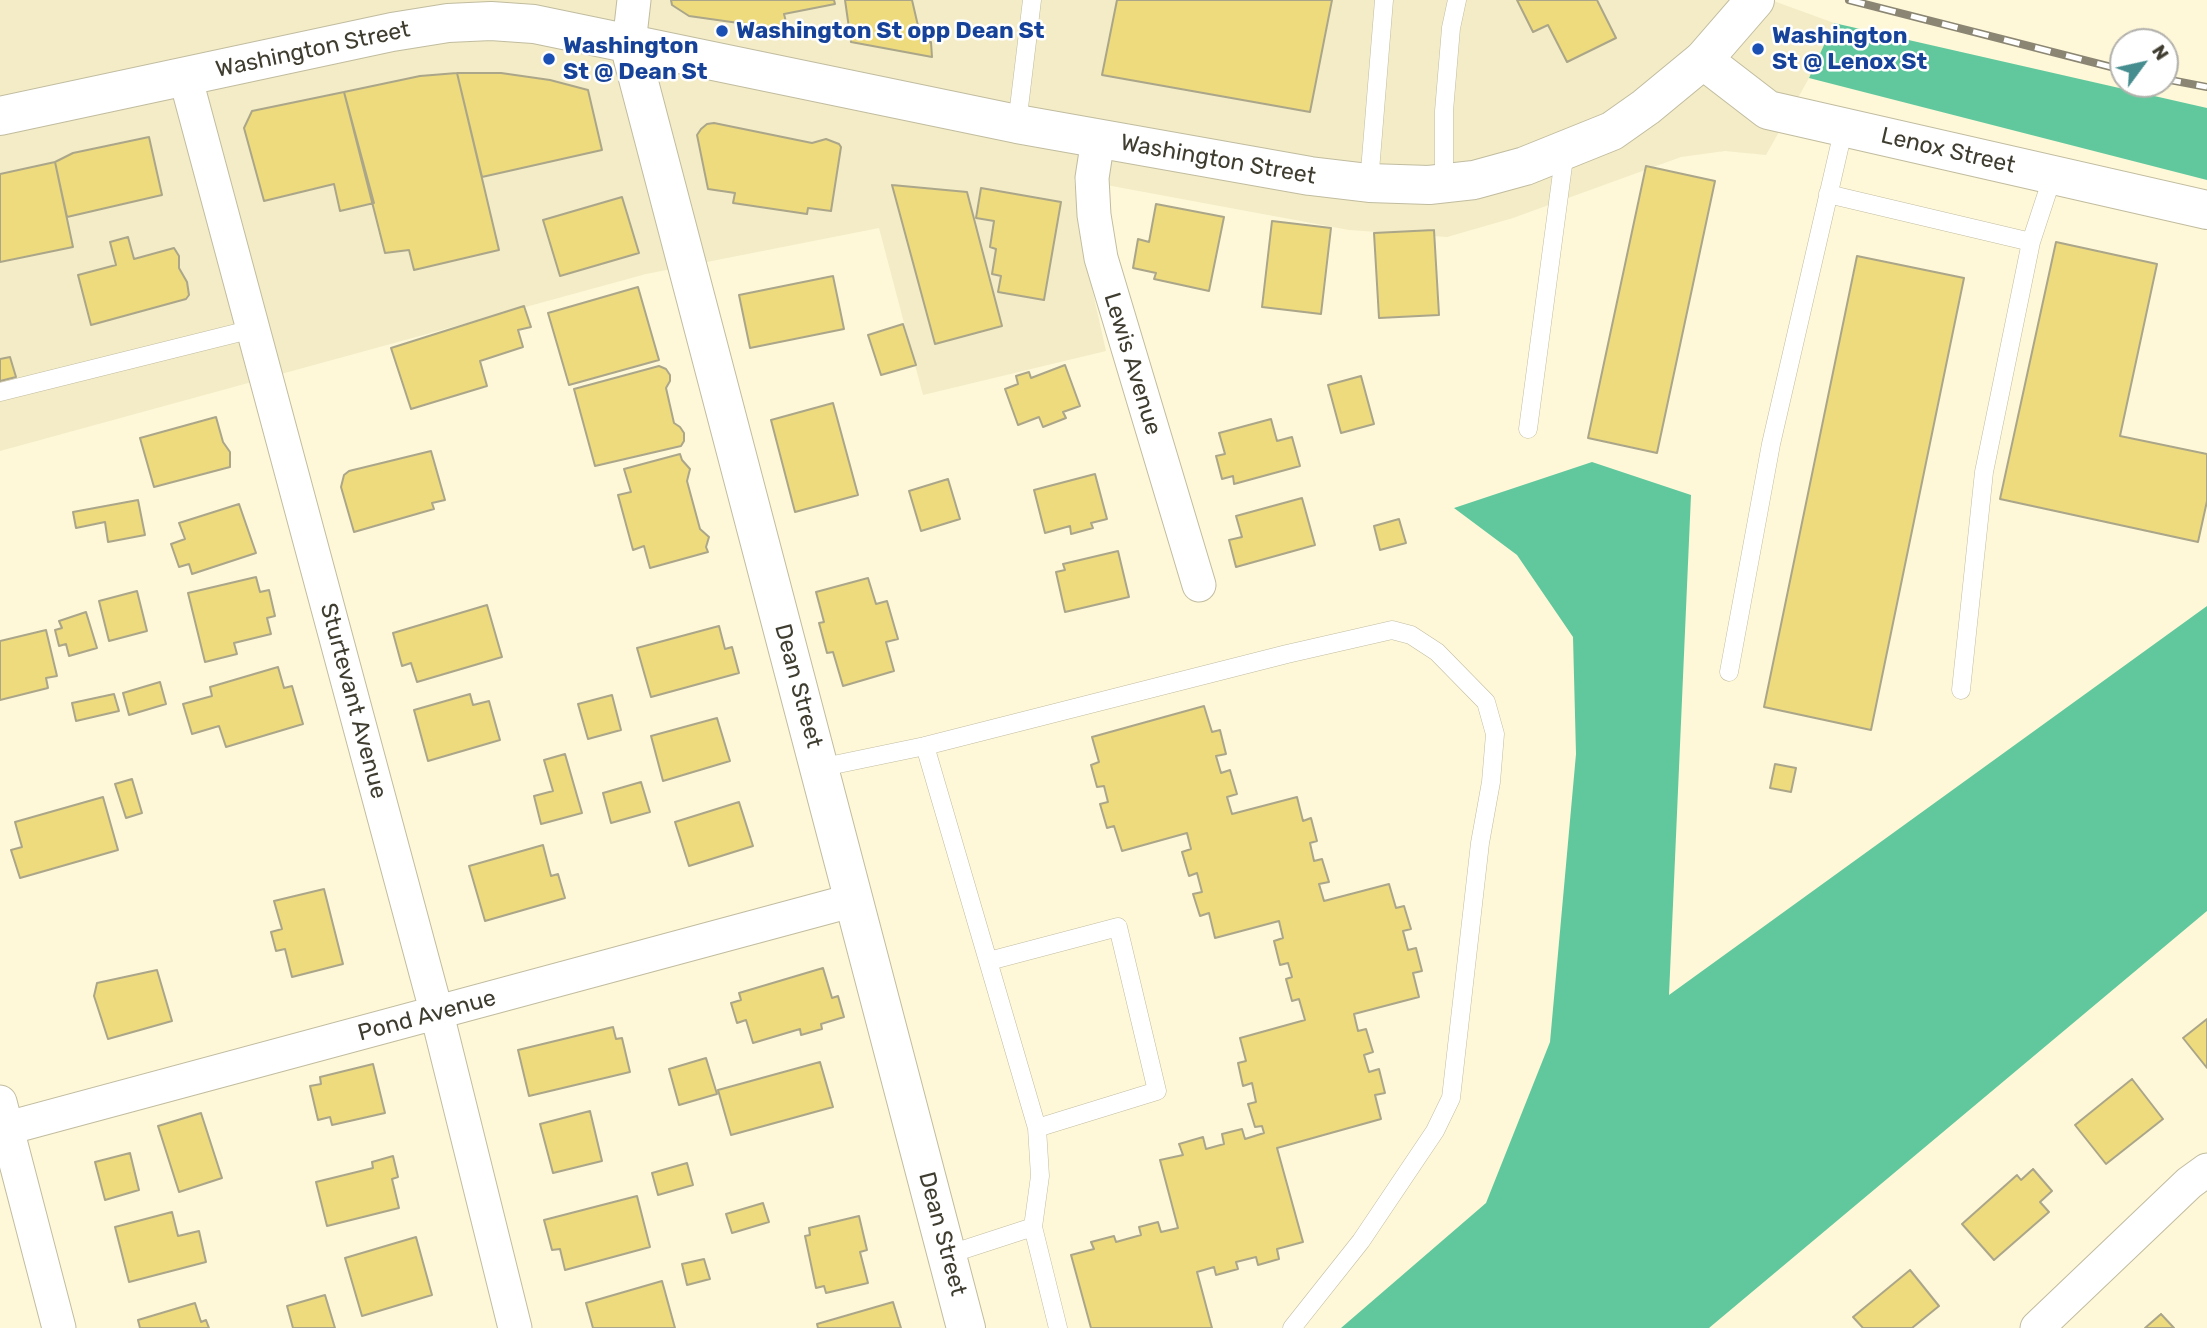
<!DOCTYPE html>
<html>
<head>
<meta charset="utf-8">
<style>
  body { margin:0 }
  #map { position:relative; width:2207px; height:1328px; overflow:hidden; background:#fef8d9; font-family:Rubik,sans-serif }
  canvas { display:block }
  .north { position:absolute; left:2109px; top:28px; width:70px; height:70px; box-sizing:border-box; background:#fff; border:2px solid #b2b1ac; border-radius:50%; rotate:57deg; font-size:19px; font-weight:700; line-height:28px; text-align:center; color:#3f3c30 }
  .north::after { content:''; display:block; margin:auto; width:24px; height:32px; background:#458d8f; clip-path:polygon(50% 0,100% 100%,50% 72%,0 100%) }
</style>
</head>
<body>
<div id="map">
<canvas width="2207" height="1328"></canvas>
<div class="north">N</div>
</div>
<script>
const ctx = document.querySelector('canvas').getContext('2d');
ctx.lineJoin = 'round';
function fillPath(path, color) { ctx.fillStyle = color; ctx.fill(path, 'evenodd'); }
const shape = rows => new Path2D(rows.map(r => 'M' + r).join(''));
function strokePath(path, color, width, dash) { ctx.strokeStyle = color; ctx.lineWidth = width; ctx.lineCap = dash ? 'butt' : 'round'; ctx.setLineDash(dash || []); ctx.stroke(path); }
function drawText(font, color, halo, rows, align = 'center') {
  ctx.font = font + ' Rubik,sans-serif'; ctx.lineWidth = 5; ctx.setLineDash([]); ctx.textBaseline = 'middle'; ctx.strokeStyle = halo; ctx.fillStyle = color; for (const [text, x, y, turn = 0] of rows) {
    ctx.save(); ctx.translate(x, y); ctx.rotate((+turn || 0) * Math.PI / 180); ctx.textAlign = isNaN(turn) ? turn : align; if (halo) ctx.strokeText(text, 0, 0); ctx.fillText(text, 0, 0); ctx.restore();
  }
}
const built = shape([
  [0,0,1771,0,1834,23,1809,78,1766,155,1725,151,1681,157,1513,218,1447,237,1349,230,1074,179,1082,244,1106,351,923,395,879,228,646,274,0,451]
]);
const forest = shape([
  [1834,23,2207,108,2207,180,1809,78],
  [1592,462,1691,495,1669,995,2207,606,2207,911,1709,1328,1341,1328,1486,1203,1550,1042,1576,754,1573,637,1517,555,1454,508]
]);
const building = shape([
  [671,0,834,0,835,4,784,14,788,30,689,16,672,5,671,0],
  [845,0,912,0,922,43,931,42,932,57,851,42,845,0],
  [1117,0,1332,0,1310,112,1102,75,1117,0],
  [1517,0,1597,0,1616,38,1567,62,1548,25,1533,32,1517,0],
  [457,73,499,250,414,270,409,250,385,253,344,92,420,76,457,73],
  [457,73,501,73,550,80,588,90,602,150,482,177,457,73],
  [344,92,374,203,340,211,334,184,264,201,244,128,252,111,344,92],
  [714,123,812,143,826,139,839,144,841,147,831,211,808,208,807,214,733,203,735,193,708,189,697,135,701,129,707,124,714,123],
  [149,137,162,195,67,217,55,162,73,153,149,137],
  [55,162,73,247,0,262,0,174,55,162],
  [1646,166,1715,181,1657,453,1588,438,1646,166],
  [892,185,967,192,1002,326,935,344,892,185],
  [981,188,1061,202,1044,300,998,292,1001,276,992,274,996,249,990,247,994,221,976,218,981,188],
  [622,197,639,253,560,276,543,220,622,197],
  [1156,204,1224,217,1209,291,1154,279,1156,273,1133,268,1138,239,1149,242,1156,204],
  [1272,221,1331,228,1321,314,1262,307,1272,221],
  [1434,230,1439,315,1379,318,1374,233,1434,230],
  [128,237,134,259,174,248,179,256,179,268,187,282,189,295,186,299,91,325,78,275,116,265,110,242,128,237],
  [2056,242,2157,264,2120,436,2207,454,2207,501,2198,542,2000,499,2056,242],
  [1857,256,1964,278,1871,730,1764,707,1857,256],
  [833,276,844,329,750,348,739,295,833,276],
  [638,287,659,360,569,385,548,313,638,287],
  [524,306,531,327,518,330,523,347,480,361,487,386,411,409,391,348,524,306],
  [903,324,916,365,881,375,868,335,903,324],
  [10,357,16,377,0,381,0,359,10,357],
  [1065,365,1080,406,1063,412,1066,418,1043,427,1039,417,1018,425,1005,389,1018,384,1016,376,1029,372,1031,378,1065,365],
  [659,366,666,369,670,375,670,381,666,388,674,423,680,427,684,433,684,441,681,446,595,466,574,389,659,366],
  [1361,376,1374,424,1341,433,1328,385,1361,376],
  [833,403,858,495,795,512,771,420,833,403],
  [216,417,223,442,230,452,230,467,154,487,140,438,216,417],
  [1271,419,1277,441,1292,437,1300,466,1234,484,1233,476,1222,479,1216,456,1225,454,1219,433,1271,419],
  [431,451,445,500,432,503,434,509,354,532,341,487,344,475,349,471,431,451],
  [680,454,682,460,690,469,687,481,700,529,709,537,706,547,708,552,650,568,644,546,633,550,618,495,631,492,624,469,680,454],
  [1095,474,1107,519,1091,523,1093,528,1071,534,1070,526,1045,533,1034,490,1095,474],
  [948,479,960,519,921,531,909,491,948,479],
  [1302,498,1315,545,1236,567,1229,540,1242,537,1236,516,1302,498],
  [138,500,145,535,108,542,105,522,76,528,73,512,138,500],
  [239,504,256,553,192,574,189,564,179,567,171,544,185,539,179,523,239,504],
  [1399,519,1406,543,1380,550,1374,526,1399,519],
  [1118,551,1129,597,1065,612,1056,572,1065,570,1063,564,1118,551],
  [256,577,260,592,269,590,275,616,267,618,271,634,234,643,237,654,205,662,188,593,256,577],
  [868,578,876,604,887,601,898,639,886,642,894,671,843,686,833,652,827,653,819,623,824,622,816,592,868,578],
  [137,591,147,631,109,641,99,601,137,591],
  [487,605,502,657,417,682,411,663,402,666,393,633,487,605],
  [86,612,97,648,69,656,66,644,59,646,55,630,62,628,59,621,86,612],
  [719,626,725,649,732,647,739,673,651,697,637,648,719,626],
  [46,630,57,676,46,678,48,688,0,700,0,641,46,630],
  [278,667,284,688,292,686,303,724,226,747,219,726,192,734,183,704,212,696,210,687,278,667],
  [160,682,166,704,129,715,123,693,160,682],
  [114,694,119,711,76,721,72,703,114,694],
  [470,694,473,705,489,701,500,740,428,761,414,710,470,694],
  [612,695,621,730,588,739,578,704,612,695],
  [1204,706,1212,732,1220,730,1226,754,1216,756,1221,773,1230,770,1237,794,1227,797,1232,814,1297,797,1303,821,1311,818,1317,841,1310,843,1314,861,1322,859,1329,882,1319,884,1324,901,1389,884,1396,908,1404,906,1411,929,1403,931,1408,950,1416,948,1422,971,1413,973,1419,997,1354,1014,1358,1031,1366,1029,1373,1052,1364,1055,1369,1072,1379,1069,1385,1093,1375,1095,1381,1119,1277,1148,1303,1242,1277,1249,1279,1259,1258,1265,1256,1257,1236,1262,1238,1269,1216,1275,1214,1267,1197,1272,1212,1328,1091,1328,1071,1255,1094,1249,1091,1242,1114,1236,1116,1242,1141,1235,1139,1227,1158,1222,1161,1232,1178,1228,1160,1160,1183,1155,1179,1144,1203,1137,1206,1149,1224,1144,1222,1134,1242,1129,1245,1139,1264,1133,1262,1126,1255,1127,1248,1104,1256,1102,1252,1083,1243,1086,1238,1063,1246,1061,1240,1038,1305,1020,1299,999,1292,1001,1286,979,1292,977,1288,963,1280,965,1274,941,1283,938,1279,921,1215,938,1209,913,1200,916,1193,894,1202,892,1197,873,1189,876,1182,852,1191,849,1187,833,1122,851,1114,826,1107,828,1100,804,1108,802,1104,786,1097,787,1091,765,1099,762,1092,737,1204,706],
  [717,718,730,761,663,781,651,736,717,718],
  [565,754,582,813,541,824,534,796,553,791,544,760,565,754],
  [1775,764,1796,768,1791,792,1770,788,1775,764],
  [132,779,142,813,126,818,115,784,132,779],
  [641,782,650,812,611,823,603,793,641,782],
  [103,797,118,850,20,878,11,850,22,847,15,822,103,797],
  [739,802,753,846,689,866,675,822,739,802],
  [543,845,551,876,558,874,565,898,485,921,469,866,543,845],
  [324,889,343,964,292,977,285,949,276,951,271,932,282,929,274,901,324,889],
  [823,968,832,998,838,996,844,1017,821,1024,822,1029,801,1035,800,1029,753,1043,746,1020,737,1023,731,1003,741,1000,739,993,823,968],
  [157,970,172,1021,108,1039,94,996,97,983,157,970],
  [2207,1019,2207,1068,2183,1038,2207,1019],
  [613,1027,616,1039,622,1038,630,1072,529,1096,518,1050,613,1027],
  [706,1058,717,1094,679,1105,669,1069,706,1058],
  [820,1062,833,1107,731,1135,718,1090,820,1062],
  [373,1064,385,1113,332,1125,330,1117,318,1120,310,1086,321,1084,320,1077,373,1064],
  [2132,1079,2163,1119,2106,1164,2075,1125,2132,1079],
  [590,1111,602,1161,553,1173,540,1124,590,1111],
  [201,1113,222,1178,179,1192,158,1126,201,1113],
  [130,1153,139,1190,105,1200,95,1162,130,1153],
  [393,1156,398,1177,392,1179,399,1208,327,1226,316,1182,373,1168,372,1162,393,1156],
  [687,1163,693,1185,658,1195,652,1173,687,1163],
  [2033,1169,2052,1191,2040,1202,2049,1212,1994,1260,1962,1224,2017,1175,2021,1180,2033,1169],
  [637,1196,650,1247,565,1270,560,1249,552,1250,544,1220,637,1196],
  [763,1203,769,1222,732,1233,726,1214,763,1203],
  [172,1212,178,1236,199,1231,206,1262,129,1282,115,1227,172,1212],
  [859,1216,867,1250,860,1252,868,1283,826,1293,824,1286,816,1288,805,1236,810,1235,809,1228,859,1216],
  [416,1237,432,1295,362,1316,345,1258,416,1237],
  [704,1259,710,1279,687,1285,682,1264,704,1259],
  [1910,1270,1939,1306,1912,1328,1863,1328,1853,1317,1910,1270],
  [662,1281,675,1328,593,1328,586,1303,662,1281],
  [325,1295,335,1328,293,1328,287,1306,325,1295],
  [893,1302,901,1328,818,1328,817,1324,893,1302],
  [195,1303,201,1322,206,1320,209,1328,140,1328,138,1320,195,1303],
  [2161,1314,2174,1328,2145,1328,2161,1314]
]);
const service = shape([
  [1017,124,1032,0],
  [1369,183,1384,0],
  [1444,183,1444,111,1451,28,1457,0],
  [1828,194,2031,242,2053,175],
  [0,392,253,329],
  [1528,429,1565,150],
  [1729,672,1771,444,1844,127],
  [1961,690,1984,472,2031,242],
  [819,768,925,746],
  [989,961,1118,927,1157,1091,1037,1128],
  [947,1255,1033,1227],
  [1058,1328,1033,1227,1040,1176,1037,1128,925,746,1287,654,1392,630,1411,635,1437,652,1486,702,1495,734,1491,782,1480,843,1451,1098,1435,1131,1361,1241,1292,1328]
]);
const minor = shape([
  [629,44,634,0],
  [185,76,437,1014,515,1328],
  [1098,139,1092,178,1094,215,1101,258,1199,585],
  [0,1102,59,1328],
  [0,1130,854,900],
  [2037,1328,2189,1183,2207,1170]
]);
const tertiary = shape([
  [1703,60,1768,110,2207,210]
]);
const secondary = shape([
  [629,44,966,1328],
  [0,116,392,32,448,23,491,21,534,24,1017,124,1310,176,1369,183,1429,185,1474,180,1525,166,1612,131,1646,107,1703,60,1755,0]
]);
const rail = shape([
  [1849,0,2123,70],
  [2165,79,2207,87]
]);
const markers = [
  [722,31,7,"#1a4fb4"],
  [1758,49,7,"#1a4fb4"],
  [549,59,7,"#1a4fb4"]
];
const transitNames = [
  ["Washington St opp Dean St",736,31],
  ["Washington",1772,36],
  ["St @ Lenox St",1772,62],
  ["Washington",563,46],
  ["St @ Dean St",563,72]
];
const streetNames = [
  ["Washington Street",313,50,-12],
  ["Lenox Street",1948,151,13],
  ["Washington Street",1218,160,10],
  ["Lewis Avenue",1132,364,73],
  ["Dean Street",798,686,75],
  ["Sturtevant Avenue",353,701,75],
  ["Pond Avenue",427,1016,-15],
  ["Dean Street",942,1234,75]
];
fillPath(built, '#f3ecc7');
fillPath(forest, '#61c89d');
fillPath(building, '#eddb7e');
strokePath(building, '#aba689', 2);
strokePath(service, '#c1bc9f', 19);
strokePath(minor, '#c1bc9f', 35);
strokePath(tertiary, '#c1bc9f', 40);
strokePath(secondary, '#c1bc9f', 40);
strokePath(service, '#fff', 18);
strokePath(minor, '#fff', 33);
strokePath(tertiary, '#fff', 38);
strokePath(secondary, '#fff', 38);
strokePath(rail, '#8b8673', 8);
strokePath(rail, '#fff', 5, [16]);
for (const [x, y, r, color] of markers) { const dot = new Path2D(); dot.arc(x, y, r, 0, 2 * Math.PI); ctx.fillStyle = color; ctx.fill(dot); strokePath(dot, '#fff', 2.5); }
drawText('bold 23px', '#164399', '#fff', transitNames, 'left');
drawText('23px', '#3f3c30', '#fff', streetNames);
</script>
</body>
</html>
